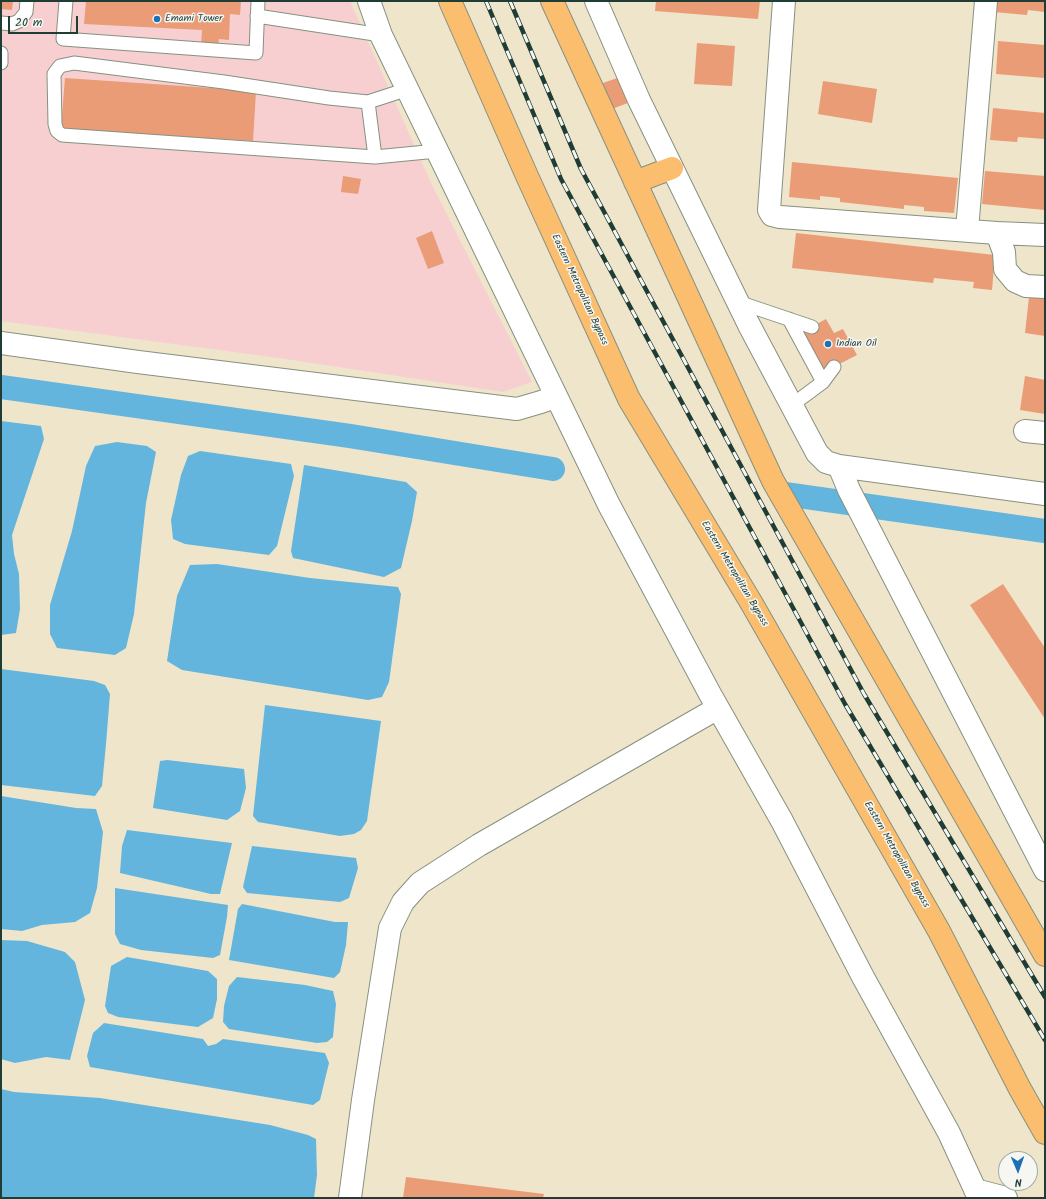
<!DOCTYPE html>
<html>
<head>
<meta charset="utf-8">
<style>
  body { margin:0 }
  #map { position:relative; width:1046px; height:1199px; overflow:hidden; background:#eee5cb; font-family:Kalam,sans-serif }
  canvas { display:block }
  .frame { position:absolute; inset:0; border:2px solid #1f3d34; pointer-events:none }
  .north { position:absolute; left:998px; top:1151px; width:40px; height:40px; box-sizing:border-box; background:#f6f6f2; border:1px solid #a0aca6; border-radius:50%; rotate:178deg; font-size:11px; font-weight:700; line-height:16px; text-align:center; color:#1f3d34 }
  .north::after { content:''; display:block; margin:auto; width:14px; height:18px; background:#1f6fb2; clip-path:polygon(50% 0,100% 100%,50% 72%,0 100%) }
  .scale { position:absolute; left:8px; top:16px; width:70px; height:18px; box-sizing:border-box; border:2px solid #1f3d34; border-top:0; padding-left:5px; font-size:12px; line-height:14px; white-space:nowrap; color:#1f3d34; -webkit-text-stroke:3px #f6f6f2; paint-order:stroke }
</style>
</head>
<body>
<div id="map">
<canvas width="1046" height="1199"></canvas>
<div class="frame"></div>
<div class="north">N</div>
<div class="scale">20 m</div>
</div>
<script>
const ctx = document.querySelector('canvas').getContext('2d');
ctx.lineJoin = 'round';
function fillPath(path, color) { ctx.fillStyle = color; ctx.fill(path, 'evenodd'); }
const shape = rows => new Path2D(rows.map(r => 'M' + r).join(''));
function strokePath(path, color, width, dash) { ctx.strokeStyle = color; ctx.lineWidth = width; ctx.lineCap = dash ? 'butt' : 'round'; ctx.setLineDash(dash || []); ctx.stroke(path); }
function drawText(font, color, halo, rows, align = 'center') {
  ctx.font = font + ' Kalam,sans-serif'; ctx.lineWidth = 3; ctx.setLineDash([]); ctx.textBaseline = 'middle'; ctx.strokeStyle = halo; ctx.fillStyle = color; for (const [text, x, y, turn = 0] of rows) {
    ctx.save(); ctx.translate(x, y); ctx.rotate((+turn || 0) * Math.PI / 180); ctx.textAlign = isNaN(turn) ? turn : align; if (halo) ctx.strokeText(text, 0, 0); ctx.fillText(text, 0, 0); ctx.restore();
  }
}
const built = shape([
  [1,1,350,1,432,185,532,382,503,392,279,358,1,321]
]);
const water = shape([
  [1,421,41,426,44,439,12,535,14,554,19,574,20,609,16,633,1,635],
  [117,442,147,446,156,452,146,503,134,614,126,648,115,655,57,648,50,634,50,605,72,531,86,466,95,446],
  [200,451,291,464,294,476,277,546,269,555,185,544,173,539,171,520,181,475,188,456],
  [304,465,406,482,417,492,412,521,401,568,384,577,293,558,291,551],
  [217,564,310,578,398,587,401,594,389,682,382,697,368,700,182,670,167,661,177,596,190,565],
  [1,669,94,681,105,685,110,694,106,744,102,786,95,796,1,785],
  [265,705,381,721,367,821,361,830,354,834,340,836,258,822,253,816],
  [167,760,244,769,246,788,240,811,227,820,153,808,160,761],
  [1,796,76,808,96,809,103,832,97,888,90,913,75,922,42,925,22,931,1,929],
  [127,830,232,843,220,894,211,894,120,873,122,846],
  [252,846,356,858,358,868,349,898,340,902,247,893,243,887],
  [115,888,228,905,227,917,220,955,213,958,141,950,120,944,115,934],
  [242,904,335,922,348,922,346,945,340,972,334,978,229,960,238,909],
  [1,940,27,941,65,952,75,962,85,1000,70,1060,46,1057,15,1063,1,1059],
  [127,957,208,971,217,979,217,999,213,1018,198,1027,118,1017,108,1013,105,1006,111,966],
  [237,977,305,985,333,991,336,1004,333,1037,327,1042,317,1043,229,1029,223,1022,224,1006,229,986],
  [104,1023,203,1039,208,1046,216,1044,223,1039,325,1053,329,1063,320,1100,313,1105,90,1067,87,1056,93,1033],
  [1,1089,14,1092,100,1098,270,1125,308,1135,316,1139,317,1175,314,1198,1,1198]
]);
const canal = shape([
  [1,387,350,436,553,469],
  [785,494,1045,531]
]);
const building = shape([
  [1,1,13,1,12,10,1,9],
  [86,1,241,1,240,15,230,14,229,40,219,39,218,47,201,46,202,30,84,24],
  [656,1,760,1,758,19,655,11],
  [996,1,1045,1,1045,12,1028,10,1027,15,994,12],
  [998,41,1045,45,1045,78,996,74],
  [697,43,735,46,732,86,694,84],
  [623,76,633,101,612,109,603,83],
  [65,78,256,91,253,141,61,129],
  [823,81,877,89,872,123,818,114],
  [993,108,1045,113,1045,139,1018,137,1017,142,990,140],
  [792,162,958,178,954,213,924,211,924,207,904,205,904,209,840,202,840,198,820,196,820,200,789,197],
  [985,171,1045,176,1045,210,982,204],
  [343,176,361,179,358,194,341,192],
  [432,231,444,263,428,269,416,238],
  [796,233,995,255,992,290,973,288,974,282,934,278,933,283,792,268],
  [1029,297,1045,299,1045,336,1025,333],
  [826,319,834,333,843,329,857,355,822,373,800,333],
  [1025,376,1045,380,1045,414,1020,410],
  [1003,584,1045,648,1045,719,970,605],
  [406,1177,544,1194,543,1198,403,1198]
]);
const service = shape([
  [66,1,63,39,256,53,258,1],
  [257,16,381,35],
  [1,23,12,24,19,21,26,12,27,1],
  [1,53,1,63],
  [368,102,375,157,62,135,57,131,55,124,54,74,60,66,74,63,224,82,329,98,368,102,408,89],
  [375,157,437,151],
  [738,302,812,327],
  [789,319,823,382],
  [792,405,823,382,834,367]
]);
const minor = shape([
  [369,1,381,35,609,505,710,694,782,821,863,977,949,1133,979,1198],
  [596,1,639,100,749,325,817,453,826,462,839,466,1045,494],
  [784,1,769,210,772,215,780,217,997,233,1004,252,1005,269,1015,281,1026,286,1045,287],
  [967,230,986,1],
  [997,233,1045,235],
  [1,343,138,362,517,409,541,402,555,397],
  [1025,431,1045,433],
  [839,466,849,490,1045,870],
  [975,1190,1006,1198],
  [350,1198,363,1100,390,928,403,902,420,883,479,845,718,708]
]);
const primary = shape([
  [450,1,527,176,629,399,752,604,939,931,1020,1089,1045,1133],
  [552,1,773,481,1045,955],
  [635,182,672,168]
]);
const rail = shape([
  [486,1,561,179,845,704,1045,1040],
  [510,1,581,169,864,694,1045,997]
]);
const markers = [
  [157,19,4,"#1f6fb2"],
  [828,344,4,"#1f6fb2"]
];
const poiNames = [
  ["Emami Tower",165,19],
  ["Indian Oil",836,344]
];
const streetNames = [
  ["Eastern Metropolitan Bypass",579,290,65],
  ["Eastern Metropolitan Bypass",734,574,59],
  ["Eastern Metropolitan Bypass",896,855,60]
];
fillPath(built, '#f7cfd1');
fillPath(water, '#63b5de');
strokePath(canal, '#63b5de', 24);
fillPath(building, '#ea9c77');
strokePath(service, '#869180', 15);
strokePath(minor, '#869180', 24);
strokePath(primary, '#869180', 24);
strokePath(service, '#fff', 13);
strokePath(minor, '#fff', 22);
strokePath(primary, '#fbbd6e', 22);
strokePath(rail, '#1f3d34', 4.5);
strokePath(rail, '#f6f6f2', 3, [9]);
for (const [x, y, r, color] of markers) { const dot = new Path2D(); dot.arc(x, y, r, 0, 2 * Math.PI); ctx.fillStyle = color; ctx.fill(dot); strokePath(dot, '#f6f6f2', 1.5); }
drawText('10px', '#1f3d34', '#f6f6f2', poiNames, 'left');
drawText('10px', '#1f3d34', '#f6f6f2', streetNames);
</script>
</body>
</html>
